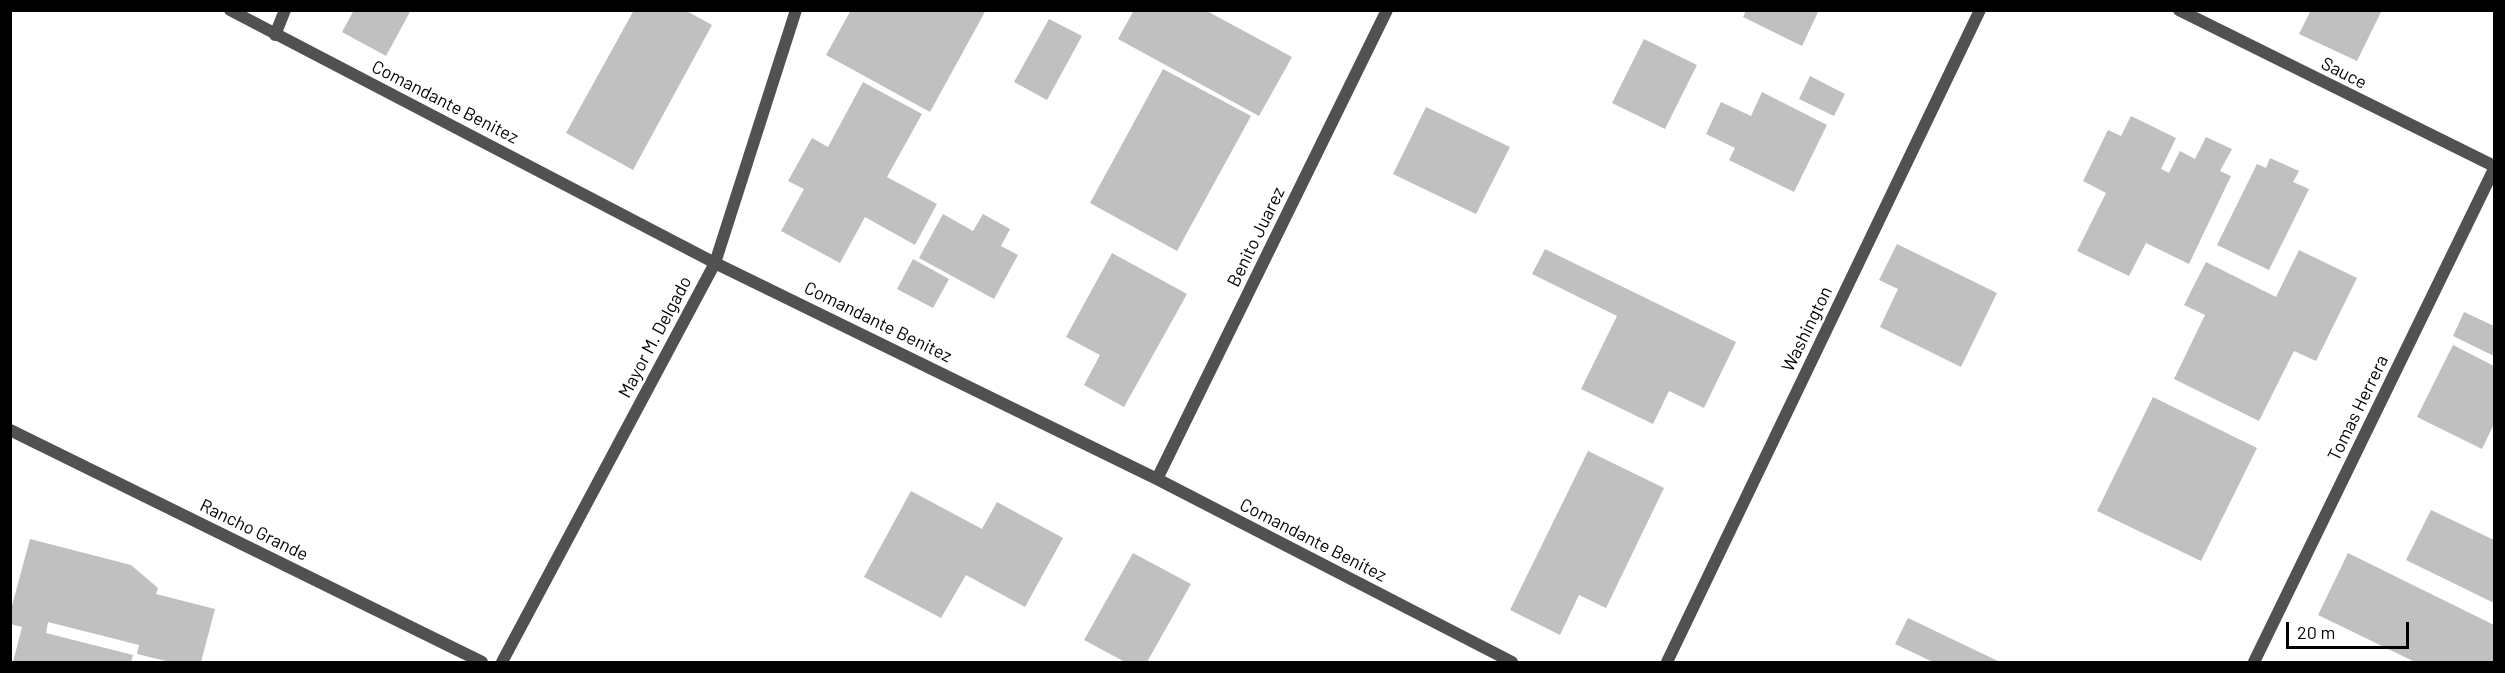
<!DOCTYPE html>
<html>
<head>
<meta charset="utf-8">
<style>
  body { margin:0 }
  #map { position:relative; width:2505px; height:673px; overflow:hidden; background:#fff; font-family:Barlow,sans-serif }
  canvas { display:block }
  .frame { position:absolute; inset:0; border:12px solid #000; pointer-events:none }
  .scale { position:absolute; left:2286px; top:622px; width:123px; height:27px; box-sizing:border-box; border:3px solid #000; border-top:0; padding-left:8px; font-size:18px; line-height:21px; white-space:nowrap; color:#000; -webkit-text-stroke:4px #fff; paint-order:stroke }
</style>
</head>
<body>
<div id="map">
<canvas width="2505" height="673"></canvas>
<div class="frame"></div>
<div class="scale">20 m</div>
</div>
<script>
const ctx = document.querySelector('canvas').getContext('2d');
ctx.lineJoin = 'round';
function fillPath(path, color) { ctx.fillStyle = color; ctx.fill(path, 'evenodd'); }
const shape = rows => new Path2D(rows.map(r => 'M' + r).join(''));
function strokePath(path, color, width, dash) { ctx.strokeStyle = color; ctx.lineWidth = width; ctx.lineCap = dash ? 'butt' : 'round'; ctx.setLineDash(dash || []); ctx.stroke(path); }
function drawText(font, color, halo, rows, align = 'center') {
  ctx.font = font + ' Barlow,sans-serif'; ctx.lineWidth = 5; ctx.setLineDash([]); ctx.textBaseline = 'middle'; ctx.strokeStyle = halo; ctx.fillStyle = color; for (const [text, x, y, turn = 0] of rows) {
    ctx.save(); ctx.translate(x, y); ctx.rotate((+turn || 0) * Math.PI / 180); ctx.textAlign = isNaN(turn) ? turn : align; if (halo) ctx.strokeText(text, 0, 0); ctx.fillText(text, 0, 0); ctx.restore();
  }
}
const building = shape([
  [354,10,411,10,386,56,342,32],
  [634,10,685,10,712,25,633,170,566,133],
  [851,10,986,10,930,112,826,55],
  [1134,10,1205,10,1292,57,1259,116,1118,39],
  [1746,10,1819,10,1802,46,1743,17],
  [2311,10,2382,10,2357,61,2299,34],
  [1049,19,1082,36,1047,100,1014,82],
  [1644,39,1697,65,1665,129,1612,103],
  [1163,69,1251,116,1177,251,1090,203],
  [1810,76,1845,94,1834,116,1799,99],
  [863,82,922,114,887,177,937,204,915,245,865,217,840,263,781,231,804,189,788,181,812,138,828,147],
  [1762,92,1827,125,1794,192,1729,160,1735,148,1706,134,1721,102,1751,116],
  [1426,107,1510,147,1476,214,1393,174],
  [2131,116,2176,138,2161,169,2169,173,2180,151,2195,159,2206,137,2232,149,2220,171,2231,176,2189,264,2146,243,2129,276,2077,251,2106,193,2083,181,2108,130,2121,136],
  [2270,158,2299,171,2293,182,2309,189,2269,270,2217,245,2257,164,2266,168],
  [943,214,973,231,983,214,1010,229,1001,246,1018,255,994,299,919,258],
  [1897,244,1997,293,1961,367,1880,327,1898,289,1879,280],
  [1545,249,1736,342,1704,408,1669,391,1653,424,1581,389,1617,316,1532,274],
  [2299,250,2357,278,2316,361,2294,351,2259,421,2174,379,2205,315,2184,305,2206,262,2276,297],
  [1112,253,1187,294,1124,407,1084,385,1100,355,1066,337],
  [913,259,949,279,933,308,897,289],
  [2464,312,2494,326,2494,356,2453,336],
  [2453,345,2494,366,2494,424,2482,449,2417,417],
  [2153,397,2257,448,2201,561,2097,511],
  [1588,451,1664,488,1606,608,1579,595,1560,635,1510,610],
  [911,491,982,529,997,502,1063,538,1025,607,966,575,941,618,864,577],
  [2431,510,2494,540,2494,603,2406,560],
  [30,539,131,565,158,588,156,594,215,609,201,662,170,662,137,654,139,645,48,622,46,633,133,655,131,662,13,662,22,627,10,624,10,613],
  [1133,553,1191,584,1147,662,1125,662,1084,640],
  [2348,553,2494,625,2494,662,2415,662,2318,615],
  [1908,618,2000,662,1933,662,1895,644]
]);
const minor = shape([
  [230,10,715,263,1157,479,1512,662],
  [2179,10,2494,166],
  [275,35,285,10],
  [10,430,482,662],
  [1157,479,1387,10],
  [502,662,715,263,796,10],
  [1667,662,1980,10],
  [2254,662,2494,169]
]);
const streetNames = [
  ["Sauce",2344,73,27],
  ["Comandante Benitez",445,102,27],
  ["Benito Juarez",1256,237,-64],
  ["Comandante Benitez",878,322,26],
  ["Washington",1807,329,-64],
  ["Mayor M. Delgado",655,337,-62],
  ["Tomas Herrera",2358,408,-64],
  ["Rancho Grande",254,530,26],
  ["Comandante Benitez",1313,540,27]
];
fillPath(building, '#c0c0c0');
strokePath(minor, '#515151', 12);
drawText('18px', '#000', '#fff', streetNames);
</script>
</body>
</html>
